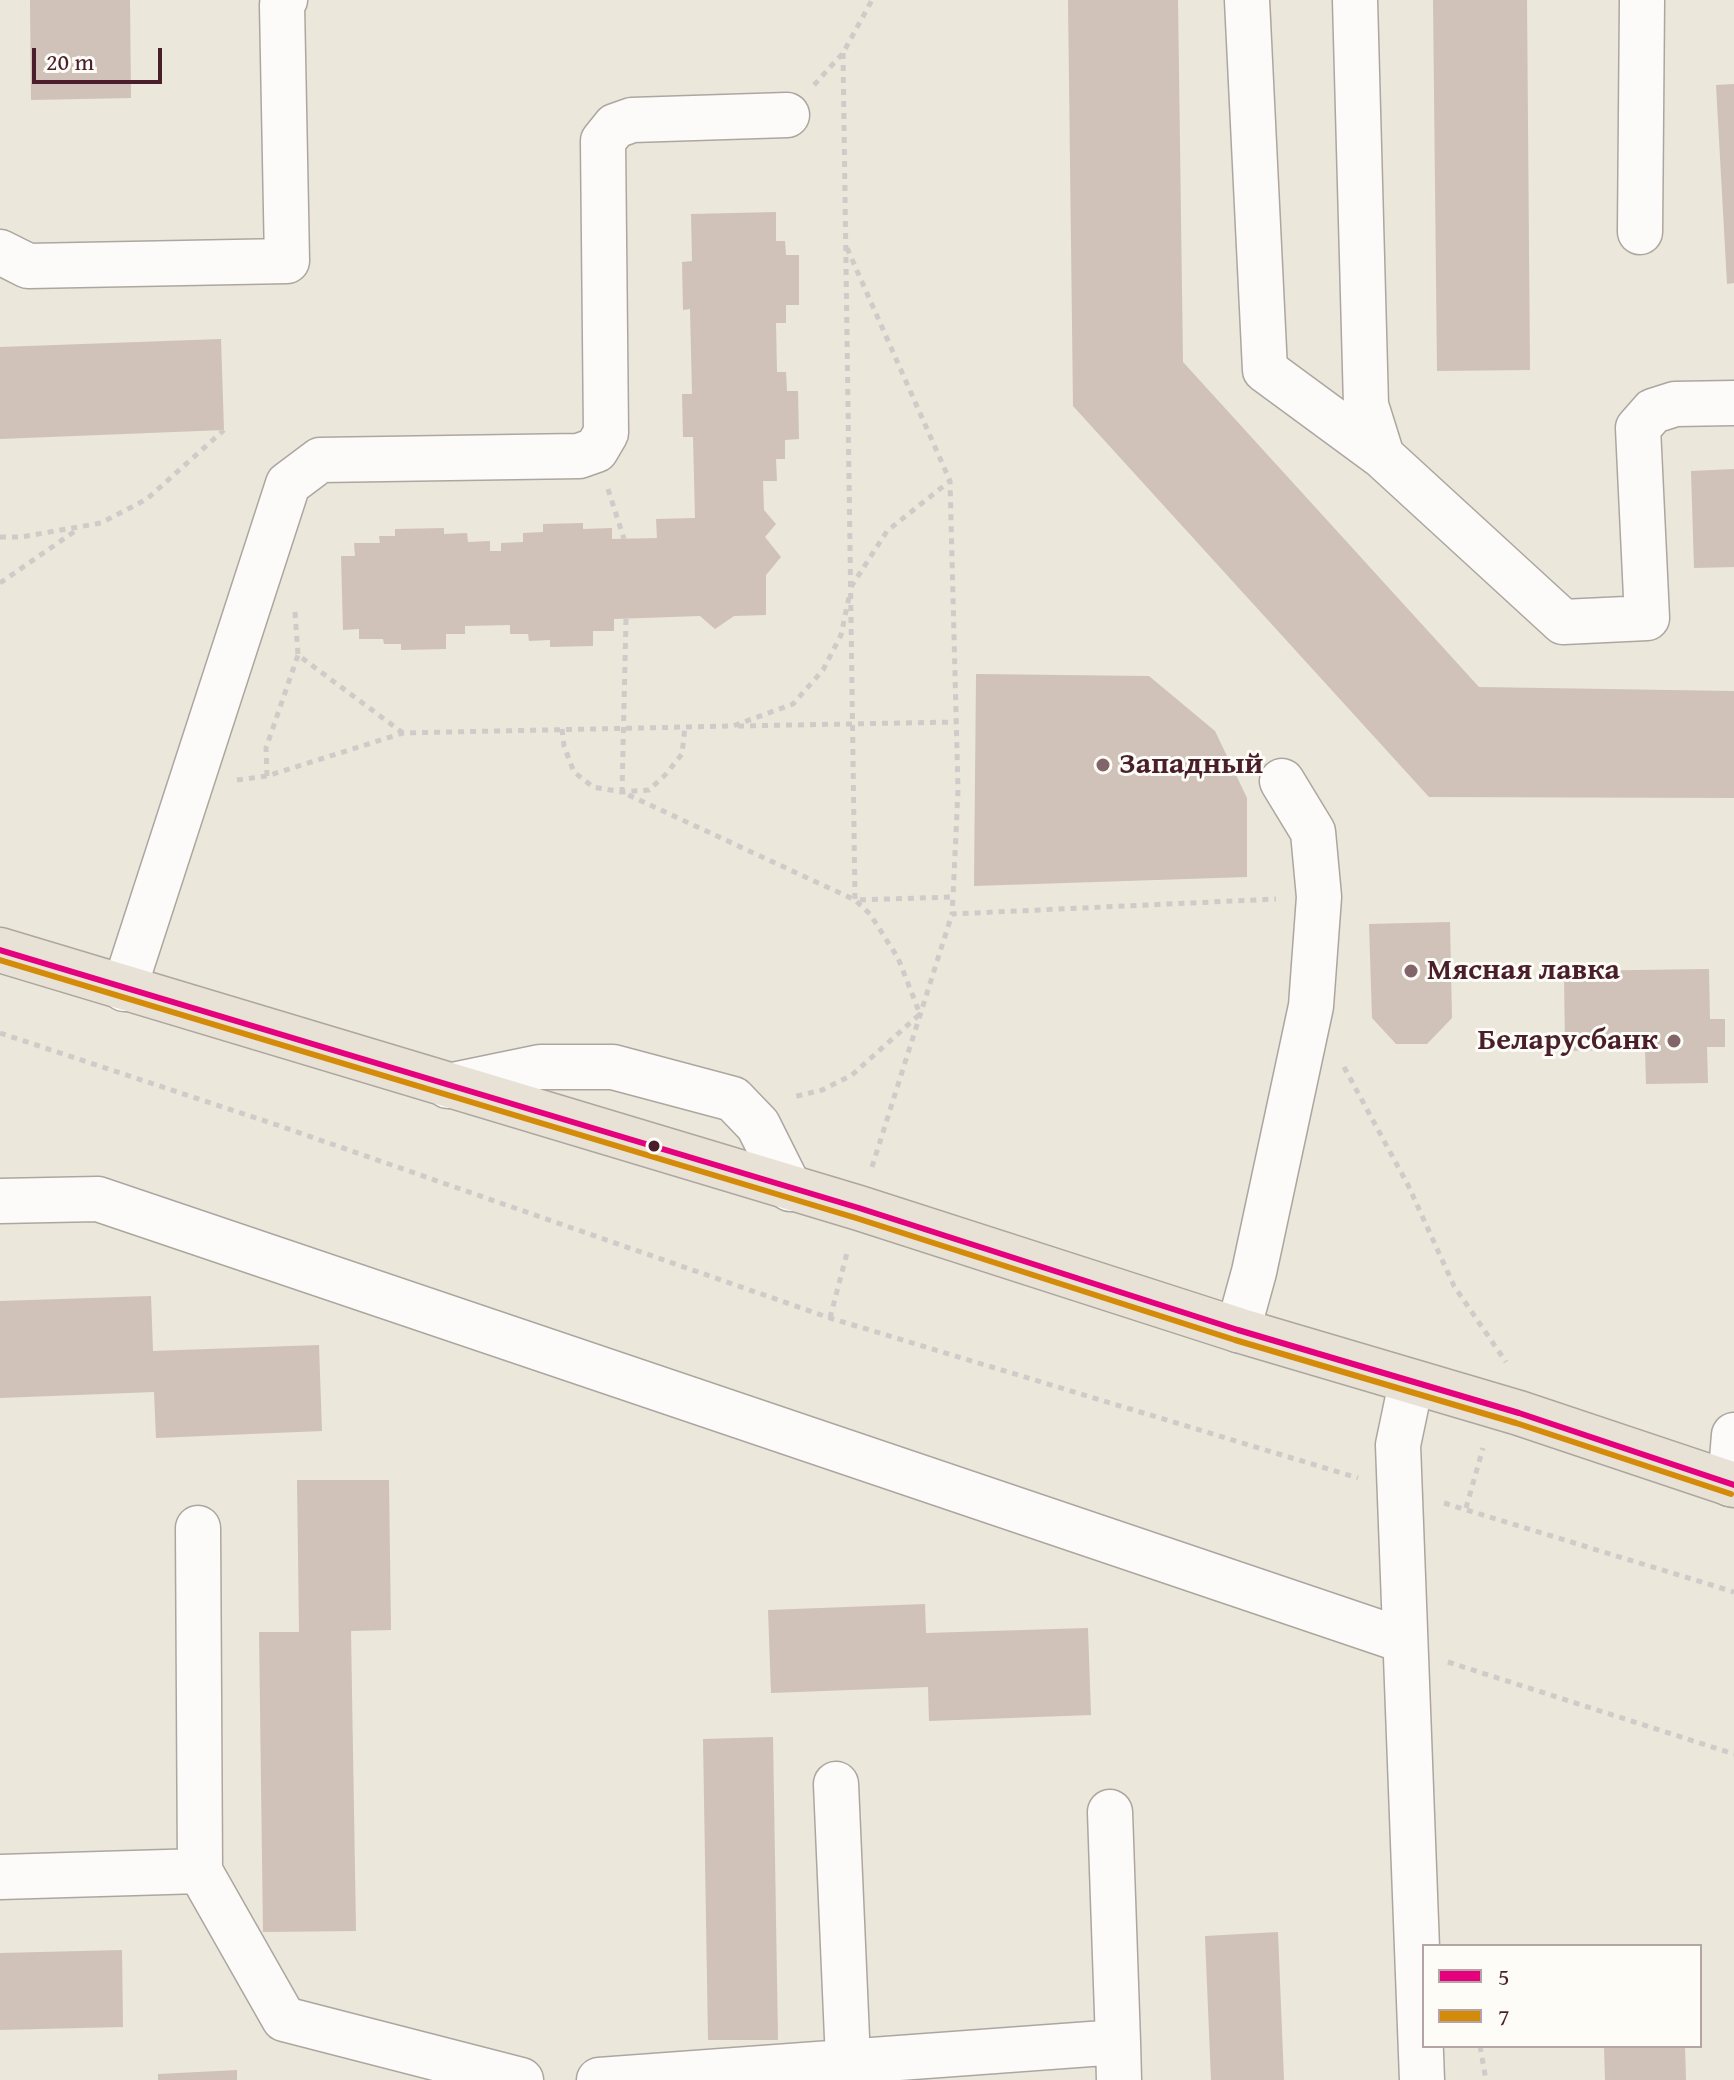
<!DOCTYPE html>
<html>
<head>
<meta charset="utf-8">
<style>
  body { margin:0 }
  #map { position:relative; width:1734px; height:2080px; overflow:hidden; background:#ebe7da; font-family:"Gentium Book Plus",serif }
  canvas { display:block }
  .legend { position:absolute; left:1422px; top:1944px; width:280px; height:104px; box-sizing:border-box; background:#fdfcf7; border:2px solid #b5a4a5; margin:0; padding:10px 14px; list-style:none; font-size:24px; color:#4a1f2b }
  .legend li { display:flex; align-items:center; gap:16px; height:40px }
  .legend b { width:40px; border:2px solid #b5a4a5 }
  .scale { position:absolute; left:32px; top:48px; width:130px; height:36px; box-sizing:border-box; border:4px solid #4a1f2b; border-top:0; padding-left:10px; font-size:24px; line-height:28px; white-space:nowrap; color:#4a1f2b; -webkit-text-stroke:6px #fdfcf7; paint-order:stroke }
</style>
</head>
<body>
<div id="map">
<canvas width="1734" height="2080"></canvas>
<ul class="legend">
<li><b style="height:10px;background:#e5007d"></b>5</li>
<li><b style="height:10px;background:#d48b09"></b>7</li>
</ul>
<div class="scale">20 m</div>
</div>
<script>
const ctx = document.querySelector('canvas').getContext('2d');
ctx.lineJoin = 'round';
function fillPath(path, color) { ctx.fillStyle = color; ctx.fill(path, 'evenodd'); }
const shape = rows => new Path2D(rows.map(r => 'M' + r).join(''));
function strokePath(path, color, width, dash) { ctx.strokeStyle = color; ctx.lineWidth = width; ctx.lineCap = dash ? 'butt' : 'round'; ctx.setLineDash(dash || []); ctx.stroke(path); }
function drawText(font, color, halo, rows, align = 'center') {
  ctx.font = font + ' "Gentium Book Plus",serif'; ctx.lineWidth = 6; ctx.setLineDash([]); ctx.textBaseline = 'middle'; ctx.strokeStyle = halo; ctx.fillStyle = color; for (const [text, x, y, turn = 0] of rows) {
    ctx.save(); ctx.translate(x, y); ctx.rotate((+turn || 0) * Math.PI / 180); ctx.textAlign = isNaN(turn) ? turn : align; if (halo) ctx.strokeText(text, 0, 0); ctx.fillText(text, 0, 0); ctx.restore();
  }
}
const building = shape([
  [30,0,130,0,131,98,31,100],
  [1068,0,1178,0,1183,362,1479,687,1734,691,1734,798,1429,797,1073,406],
  [1433,0,1527,0,1530,370,1437,371],
  [1734,84,1734,283,1727,284,1716,85],
  [776,212,776,241,785,241,786,255,799,255,799,305,786,305,786,323,776,323,777,372,786,372,787,391,798,391,799,439,785,440,785,459,776,459,777,481,763,481,764,510,776,524,765,537,781,557,766,575,766,615,734,616,715,629,700,616,614,619,614,631,593,631,593,646,550,647,550,640,529,641,528,634,510,634,510,625,465,626,465,634,446,634,446,649,401,650,401,644,384,644,383,639,359,639,359,629,343,630,341,556,355,556,354,543,380,543,379,536,395,536,395,529,444,528,444,534,467,533,468,542,490,541,490,551,501,551,501,543,523,542,523,533,543,532,543,524,583,523,583,529,612,528,612,539,657,538,656,519,695,518,693,437,683,437,682,394,692,394,690,309,683,310,682,262,692,261,691,214],
  [221,339,224,430,0,439,0,347],
  [1734,469,1734,567,1694,568,1691,471],
  [976,674,1149,676,1215,731,1247,798,1247,877,974,886],
  [1450,922,1452,1018,1427,1044,1396,1044,1372,1018,1369,924],
  [1709,969,1710,1019,1725,1019,1725,1047,1707,1047,1708,1083,1646,1084,1645,1049,1565,1051,1564,971],
  [151,1296,153,1351,319,1345,322,1431,156,1438,154,1392,0,1398,0,1301],
  [297,1480,389,1480,391,1630,351,1631,356,1931,263,1932,259,1632,299,1632],
  [925,1604,926,1633,1088,1628,1091,1715,929,1721,928,1687,771,1693,768,1610],
  [773,1737,778,2040,708,2040,703,1739],
  [1278,1932,1284,2080,1211,2080,1205,1936],
  [122,1950,123,2027,0,2030,0,1953],
  [1604,2046,1685,2046,1686,2080,1605,2080],
  [237,2070,237,2080,158,2080,158,2074]
]);
const path = shape([
  [843,53,855,900,953,897,952,914],
  [814,85,843,53,872,0],
  [847,248,950,481,958,790,953,897],
  [608,489,624,539],
  [0,537,21,537,101,523,147,499,224,430],
  [0,583,78,529],
  [851,587,887,531,950,481],
  [295,612,298,655,403,733],
  [626,619,622,792,855,900,870,914,898,958,920,1014,852,1075,822,1090,793,1097],
  [738,726,956,722],
  [562,729,564,746,574,772,593,787,622,792,649,790,666,774,682,754,685,727],
  [267,776,266,748,298,655],
  [237,780,267,776,403,733,733,726,793,704,823,670,841,635,849,597],
  [0,1033,277,1125,830,1318,1358,1478],
  [1344,1067,1408,1185,1454,1286,1506,1362],
  [872,1167,952,914,1276,899],
  [830,1318,848,1249],
  [1444,1503,1734,1592],
  [1466,1508,1483,1448],
  [1448,1662,1734,1754],
  [1480,2046,1486,2080]
]);
const minor = shape([
  [1247,0,1265,370,1382,456],
  [1355,0,1366,405,1382,456,1563,622,1647,618,1638,428,1653,411,1675,404,1734,403],
  [1640,232,1642,0],
  [0,252,28,266,287,261,282,5,285,0],
  [124,989,288,484,320,460,579,456,596,450,606,433,603,141,615,126,632,120,787,115],
  [448,1086,540,1067,613,1067,733,1099,758,1125,790,1189],
  [0,1201,98,1199,1405,1641],
  [1238,1330,1254,1272,1311,1006,1319,897,1313,832,1282,781],
  [1411,1383,1398,1445,1422,2080],
  [1730,1484,1734,1435],
  [198,1528,200,1871],
  [836,1784,848,2061],
  [1110,1812,1118,2042],
  [0,1877,200,1871,284,2019,521,2080],
  [599,2080,1118,2042,1119,2080]
]);
const major = shape([
  [0,950,859,1208,1238,1330,1519,1413,1734,1485]
]);
const bus1 = shape([
  [0,950,859,1208,1238,1330,1519,1413,1734,1485]
]);
const bus2 = shape([
  [0,960,856,1218,1235,1340,1516,1423,1731,1494]
]);
const markers = [
  [1103,765,8,"#826568"],
  [1411,971,8,"#826568"],
  [1674,1041,8,"#826568"],
  [654,1146,7,"#4a1f2b"]
];
const poiNames = [
  ["Западный",1119,765],
  ["Мясная лавка",1427,971],
  ["Беларусбанк",1658,1041,"right"]
];
fillPath(building, '#d0c2b8');
strokePath(minor, '#ada6a0', 47);
strokePath(major, '#ada6a0', 47);
strokePath(path, '#cfcbc9', 5, [6, 6]);
strokePath(minor, '#fcfbf9', 44);
strokePath(major, '#e8e2d6', 44);
strokePath(bus1, '#e5007d', 6);
strokePath(bus2, '#d48b09', 6);
for (const [x, y, r, color] of markers) { const dot = new Path2D(); dot.arc(x, y, r, 0, 2 * Math.PI); ctx.fillStyle = color; ctx.fill(dot); strokePath(dot, '#fdfcf7', 3); }
drawText('bold 30px', '#4a1f2b', '#fdfcf7', poiNames, 'left');
</script>
</body>
</html>
